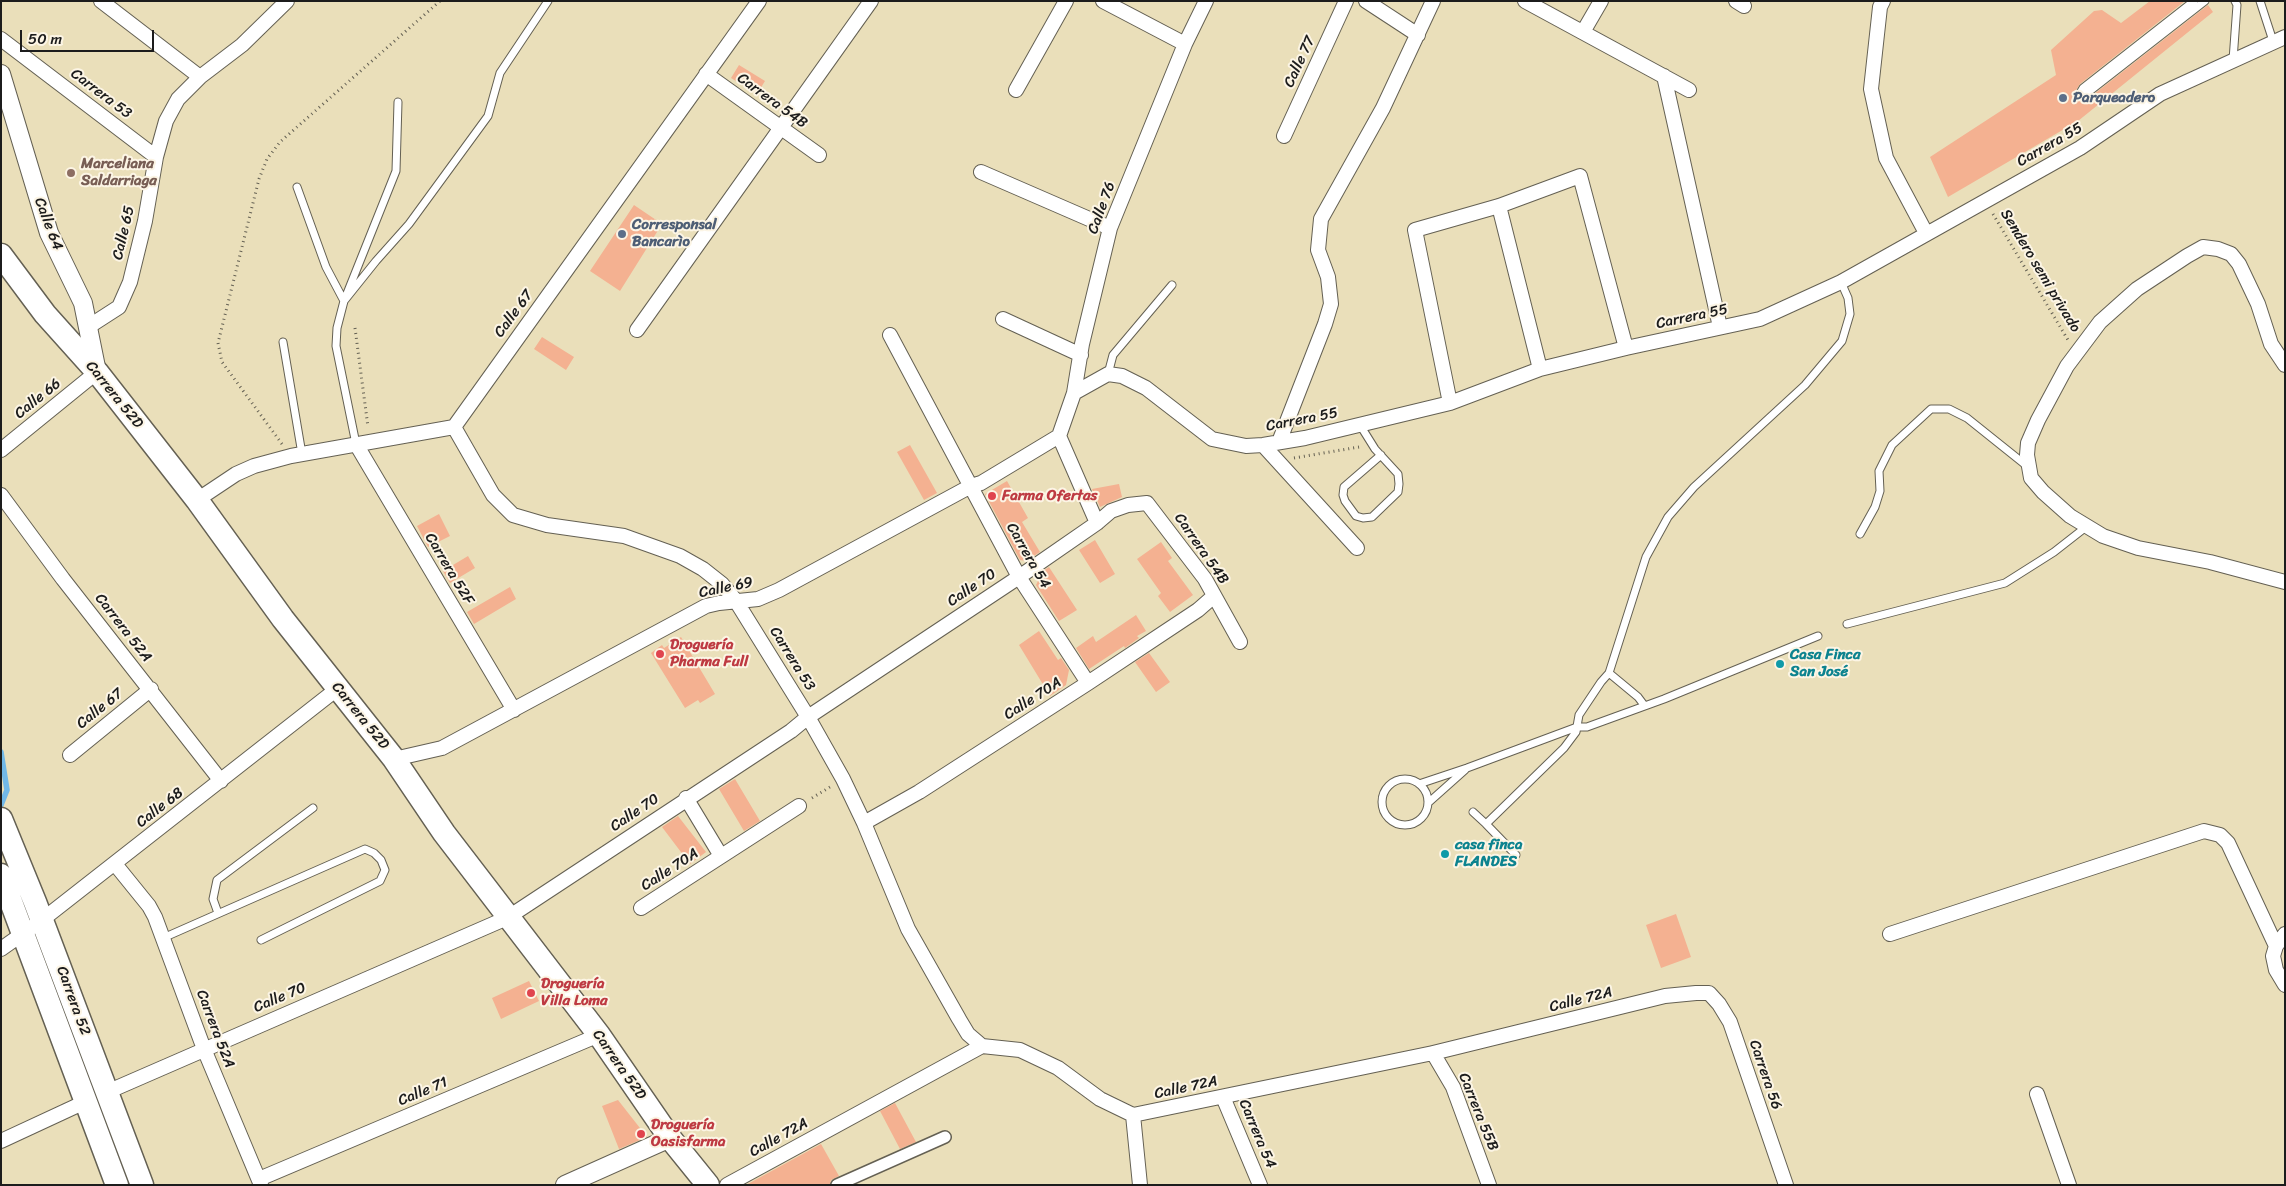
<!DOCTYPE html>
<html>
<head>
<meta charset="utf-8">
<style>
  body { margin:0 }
  #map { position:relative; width:2286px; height:1186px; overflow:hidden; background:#eadfba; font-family:Sriracha,sans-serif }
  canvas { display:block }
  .frame { position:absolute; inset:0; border:2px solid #1c1c1c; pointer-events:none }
  .scale { position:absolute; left:20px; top:30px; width:134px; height:22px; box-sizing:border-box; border:2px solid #1c1c1c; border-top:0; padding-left:6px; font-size:15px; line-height:18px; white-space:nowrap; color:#1c1c1c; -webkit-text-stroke:4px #fcf5e5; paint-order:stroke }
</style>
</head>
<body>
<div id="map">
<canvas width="2286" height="1186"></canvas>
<div class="frame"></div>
<div class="scale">50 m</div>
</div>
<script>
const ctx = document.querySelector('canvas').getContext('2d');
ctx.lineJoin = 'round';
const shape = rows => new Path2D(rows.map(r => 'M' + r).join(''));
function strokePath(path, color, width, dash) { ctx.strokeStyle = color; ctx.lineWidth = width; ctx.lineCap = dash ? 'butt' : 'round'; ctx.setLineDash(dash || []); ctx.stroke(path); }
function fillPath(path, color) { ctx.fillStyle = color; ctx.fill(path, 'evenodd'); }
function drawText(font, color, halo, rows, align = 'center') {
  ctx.font = font + ' Sriracha,sans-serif'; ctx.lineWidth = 4; ctx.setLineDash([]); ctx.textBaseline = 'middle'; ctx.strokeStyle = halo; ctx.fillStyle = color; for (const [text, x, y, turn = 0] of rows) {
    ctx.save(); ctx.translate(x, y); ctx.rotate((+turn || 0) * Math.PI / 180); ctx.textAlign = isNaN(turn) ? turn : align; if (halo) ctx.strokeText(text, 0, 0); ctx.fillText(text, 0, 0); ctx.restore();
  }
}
const stream = shape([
  [1,752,7,790,1,805]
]);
const building = shape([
  [2150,1,2185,1,2080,84,2075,92,2076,97,2089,98,2208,5,2213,12,2078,121,1948,197,1930,157,2056,75,2051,50,2094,11,2102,10,2121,23],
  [739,65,765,81,757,94,731,78],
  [634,205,662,224,620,291,590,271],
  [542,337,574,357,566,370,534,349],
  [910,445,937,493,924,500,897,452],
  [1007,481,1028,518,1022,522,1040,552,1026,561,1020,560,985,494],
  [1119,484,1122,497,1100,507,1092,489],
  [439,514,450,536,428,547,417,526],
  [1095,540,1115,574,1100,583,1079,550],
  [1161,542,1172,558,1168,561,1193,595,1170,612,1158,596,1161,593,1137,559],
  [468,556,475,568,450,583,443,571],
  [1049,567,1077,610,1059,621,1036,585,1043,571],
  [510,587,516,599,474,624,467,612],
  [1136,615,1146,631,1137,636,1139,638,1125,648,1124,646,1089,669,1076,648,1093,636,1096,642],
  [1039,631,1058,660,1061,658,1069,670,1066,685,1050,696,1019,645],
  [681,637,715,694,700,703,698,700,685,708,651,653,662,645,664,648],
  [1149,653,1170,682,1156,692,1135,662],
  [735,779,760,821,744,831,719,789],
  [678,816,706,852,690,864,662,827],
  [1676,914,1691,957,1661,968,1646,925],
  [529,981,539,1001,501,1019,492,998],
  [618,1100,647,1137,619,1149,602,1106],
  [895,1103,916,1142,900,1149,880,1111],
  [821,1144,839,1176,831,1180,830,1185,746,1185]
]);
const path = shape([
  [1993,214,2068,340],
  [355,328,368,427],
  [282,444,222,362,218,343,259,179,267,159,280,142,440,1],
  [1294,458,1359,447],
  [812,798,830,787]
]);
const service = shape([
  [2194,1,2083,88,2080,93,2086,94,2205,1],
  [2260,1,2273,41],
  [2233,60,2237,5,2235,1],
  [297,187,326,267,344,301,376,261,409,224,488,116,500,73,548,1],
  [283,342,302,454],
  [1108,374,1113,355,1172,285],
  [1360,425,1375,449,1398,474,1399,484,1398,492,1372,517,1363,518,1356,516,1345,501,1343,495,1344,487,1381,455],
  [356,444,336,346,337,328,344,301,396,171,398,102],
  [1860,534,1875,507,1880,491,1879,471,1892,445,1931,409,1949,409,1967,418,2027,466],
  [1847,624,2005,583,2054,552,2086,527],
  [1609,673,1638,697,1644,705],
  '1382 802a23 23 0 1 1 46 0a23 23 0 1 1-46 0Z',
  [1419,784,1467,768,1577,727,1587,727,1664,699,1818,636],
  [1428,803,1465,770],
  [1473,812,1486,824],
  [1516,855,1486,824,1564,748,1576,732,1579,715,1601,682,1609,673,1646,557,1668,517,1694,487,1805,385,1842,341,1850,314,1848,298,1841,282],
  [218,913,213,899,217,880,313,808],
  [163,938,365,849,374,853,381,860,385,870,380,881,261,940]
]);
const pedestrian = shape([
  [837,1185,945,1137]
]);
const minor = shape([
  [101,1,200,77],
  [1103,1,1185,44],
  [1366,1,1418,35],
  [1525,1,1689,90],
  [1736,1,1744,6],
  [1883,1,1880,7,1871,89,1886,158,1926,233],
  [1583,32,1601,1],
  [1,39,156,157],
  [706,74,819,155],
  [1664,76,1720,327],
  [1016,90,1066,1],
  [1284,136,1346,1],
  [981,172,1110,228],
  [1499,206,1540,369],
  [1003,319,1081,355],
  [88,327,119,307,130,282,145,221,156,157,166,121,178,99,200,77,242,45,287,1],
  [637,330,871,1],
  [890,335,1019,577,1088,683],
  [2285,365,2271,344,2258,304,2239,264,2231,254,2218,249,2203,247,2187,256,2137,289,2100,322,2067,366,2038,420,2028,443,2027,455,2031,478,2043,492,2070,516,2103,536,2138,548,2210,562,2285,582],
  [1074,393,1108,374,1122,376,1146,388,1212,439,1246,446,1263,445,1305,438,1450,403,1540,369,1626,348,1760,319,1841,282,2080,148,2160,94,2285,37],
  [1450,403,1415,230,1499,206,1580,176,1626,348],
  [454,427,493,495,513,515,547,525,624,536,680,556,703,569,722,584,736,601,808,717,843,779,864,823,908,929,959,1019,968,1034,982,1046],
  [1059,436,1074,393,1082,344,1110,228,1185,44,1206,1],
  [1059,436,1097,523],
  [1279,442,1325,324,1331,304,1328,277,1318,250,1321,219,1383,108,1433,1],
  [356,444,514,710],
  [1263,445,1357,548],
  [1,450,97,372],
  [1,495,63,579,221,781],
  [197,500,236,474,254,466,291,456,454,427,759,1],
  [70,755,151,689],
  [394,759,442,748,706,606,719,603,758,599,779,590,971,486,981,483,1059,436],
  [686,798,721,856],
  [864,823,919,792,1088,683,1198,610,1214,596],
  [115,864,149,906,155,917,204,1049,261,1185],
  [641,908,799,806],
  [1890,934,2204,831,2220,835,2228,843,2276,946],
  [2285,934,2276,946,2273,956,2276,970,2285,985],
  [1,949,42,920,337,689],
  [1433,1053,1453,1087,1489,1185],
  [107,1092,507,918,791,731,808,717,1019,577,1097,523,1111,511,1128,505,1147,503,1205,579,1240,642],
  [2037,1094,2069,1185],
  [1223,1097,1260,1185],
  [1133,1115,1140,1185],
  [1,1141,85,1102],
  [259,1179,599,1035],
  [727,1185,982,1046,1020,1050,1058,1068,1100,1099,1133,1115,1433,1053,1665,996,1696,993,1709,993,1719,1004,1730,1022,1786,1185]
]);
const tertiary = shape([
  [1,74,49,233,83,303,97,372],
  [565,1185,670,1138]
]);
const primary = shape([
  [1,255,45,314,97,372,197,500,283,619,394,759,444,833,599,1035,670,1138,708,1185],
  [1,819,35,902,142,1185],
  [1,875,117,1185]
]);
const markers = [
  [2063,98,5,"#5c6f8a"],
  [71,173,5,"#8d6e63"],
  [622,234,5,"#5c6f8a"],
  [992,496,5,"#e0444e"],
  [660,654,5,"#e0444e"],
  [1780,664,5,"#0f9aa8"],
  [1445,854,5,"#0f9aa8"],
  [531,993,5,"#e0444e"],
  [641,1134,5,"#e0444e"]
];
const streetNames = [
  ["Calle 77",1300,62,-65],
  ["Carrera 53",101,94,37],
  ["Carrera 54B",772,101,36],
  ["Carrera 55",2050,145,-30],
  ["Calle 76",1102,208,-70],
  ["Calle 64",48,224,69],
  ["Calle 65",124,233,-77],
  ["Sendero semi privado",2040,271,59],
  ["Calle 67",514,314,-54],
  ["Carrera 55",1692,317,-12],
  ["Carrera 52D",114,395,51],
  ["Calle 66",38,399,-39],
  ["Carrera 55",1302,420,-11],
  ["Carrera 54B",1201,549,55],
  ["Carrera 54",1028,556,60],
  ["Carrera 52F",449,569,59],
  ["Calle 69",726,588,-12],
  ["Calle 70",972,588,-34],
  ["Carrera 52A",123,628,52],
  ["Carrera 53",792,659,58],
  ["Calle 70A",1033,699,-33],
  ["Calle 67",100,709,-39],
  ["Carrera 52D",360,716,51],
  ["Calle 68",160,808,-38],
  ["Calle 70",635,813,-34],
  ["Calle 70A",670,870,-33],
  ["Calle 70",280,998,-23],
  ["Calle 72A",1581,1000,-14],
  ["Carrera 52",73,1001,70],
  ["Carrera 52A",215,1029,69],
  ["Carrera 52D",619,1065,55],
  ["Carrera 56",1765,1075,71],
  ["Calle 72A",1186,1088,-12],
  ["Calle 71",423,1092,-23],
  ["Carrera 55B",1478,1112,68],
  ["Carrera 54",1257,1134,67],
  ["Calle 72A",779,1138,-29]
];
const serviceNames = [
  ["Parqueadero",2073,98],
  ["Corresponsal",632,225],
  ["Bancarìo",632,242]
];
const educationNames = [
  ["Marceliana",81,164],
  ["Saldarriaga",81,181]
];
const healthNames = [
  ["Farma Ofertas",1002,496],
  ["Droguería",670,645],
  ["Pharma Full",670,662],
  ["Droguería",541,984],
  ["Villa Loma",541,1001],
  ["Droguería",651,1125],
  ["Oasisfarma",651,1142]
];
const cultureNames = [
  ["Casa Finca",1790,655],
  ["San José",1790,672],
  ["casa finca",1455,845],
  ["FLANDES",1455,862]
];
strokePath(stream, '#71b8e8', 5.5);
fillPath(building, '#f4b191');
strokePath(service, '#646053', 9);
strokePath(pedestrian, '#646053', 14);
strokePath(minor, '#646053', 16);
strokePath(tertiary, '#646053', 20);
strokePath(primary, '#646053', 25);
strokePath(path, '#646053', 3, [1, 4]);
strokePath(service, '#fff', 7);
strokePath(pedestrian, '#fff', 11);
strokePath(minor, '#fff', 14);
strokePath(tertiary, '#fff', 18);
strokePath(primary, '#fff', 22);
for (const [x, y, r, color] of markers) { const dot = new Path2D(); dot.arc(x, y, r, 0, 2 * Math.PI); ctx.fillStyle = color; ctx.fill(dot); strokePath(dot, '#fcf5e5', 2); }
drawText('15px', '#1c1c1c', '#fcf5e5', streetNames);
drawText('bold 15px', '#4e5e75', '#fcf5e5', serviceNames, 'left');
drawText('bold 15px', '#785e54', '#fcf5e5', educationNames, 'left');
drawText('bold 15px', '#be3a42', '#fcf5e5', healthNames, 'left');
drawText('bold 15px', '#0d838f', '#fcf5e5', cultureNames, 'left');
</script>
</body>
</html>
